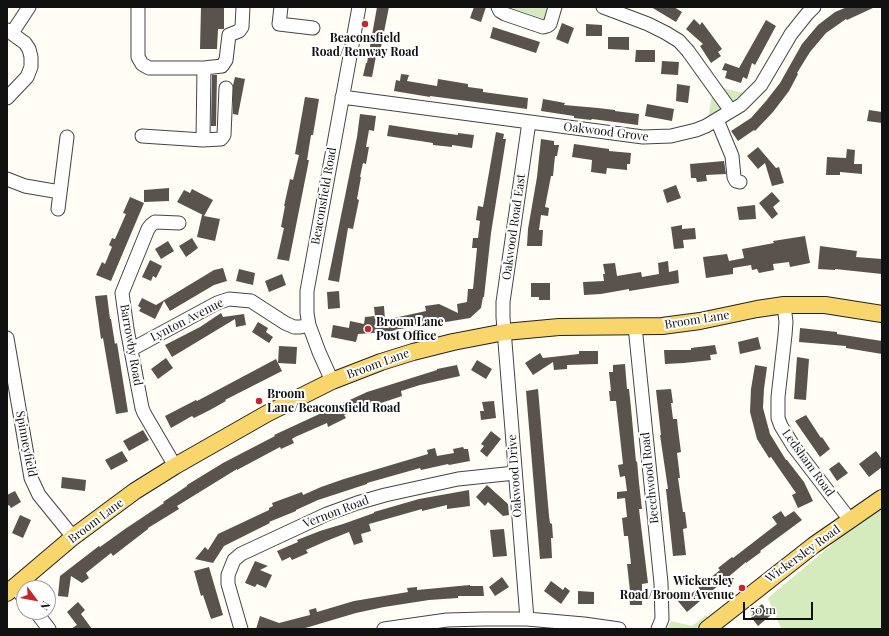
<!DOCTYPE html>
<html>
<head>
<meta charset="utf-8">
<style>
  body { margin:0 }
  #map { position:relative; width:889px; height:636px; overflow:hidden; background:#fffdf5; font-family:"Playfair Display",serif }
  canvas { display:block }
  .frame { position:absolute; inset:0; border:8px solid #111; pointer-events:none }
  .north { position:absolute; left:16px; top:580px; width:40px; height:40px; box-sizing:border-box; background:#fff; border:1px solid #a0a0a0; border-radius:50%; rotate:122deg; font-size:11px; font-weight:700; line-height:16px; text-align:center; color:#111 }
  .north::after { content:''; display:block; margin:auto; width:14px; height:18px; background:#c4262e; clip-path:polygon(50% 0,100% 100%,50% 72%,0 100%) }
  .scale { position:absolute; left:743px; top:602px; width:70px; height:18px; box-sizing:border-box; border:2px solid #111; border-top:0; padding-left:5px; font-size:12px; line-height:14px; white-space:nowrap; color:#111; -webkit-text-stroke:3px #fff; paint-order:stroke }
</style>
</head>
<body>
<div id="map">
<canvas width="889" height="636"></canvas>
<div class="frame"></div>
<div class="north">N</div>
<div class="scale">50 m</div>
</div>
<script>
const ctx = document.querySelector('canvas').getContext('2d');
ctx.lineJoin = 'round';
function fillPath(path, color) { ctx.fillStyle = color; ctx.fill(path, 'evenodd'); }
const shape = rows => new Path2D(rows.map(r => 'M' + r).join(''));
function strokePath(path, color, width, dash) { ctx.strokeStyle = color; ctx.lineWidth = width; ctx.lineCap = dash ? 'butt' : 'round'; ctx.setLineDash(dash || []); ctx.stroke(path); }
function drawText(font, color, halo, rows, align = 'center') {
  ctx.font = font + ' "Playfair Display",serif'; ctx.lineWidth = 4; ctx.setLineDash([]); ctx.textBaseline = 'middle'; ctx.strokeStyle = halo; ctx.fillStyle = color; for (const [text, x, y, turn = 0] of rows) {
    ctx.save(); ctx.translate(x, y); ctx.rotate((+turn || 0) * Math.PI / 180); ctx.textAlign = isNaN(turn) ? turn : align; if (halo) ctx.strokeText(text, 0, 0); ctx.fillText(text, 0, 0); ctx.restore();
  }
}
const green = shape([
  [508,7,551,7,546,18,544,19],
  [723,88,743,93,717,114,708,118,712,95],
  [882,508,882,629,780,629,781,628,768,598,853,527],
  [706,615,709,619,697,629,667,629,671,621,692,626]
]);
const building = shape([
  [201,7,224,7,224,29,218,29,217,49,200,49],
  [377,7,389,7,379,57,376,56,372,77,363,76,366,63,367,63],
  [474,7,486,7,481,22,470,18],
  [651,7,674,7,682,12,676,22],
  [847,7,875,7,847,20,846,19,826,33,810,52,797,73,798,74,789,91,773,112,755,131,754,130,738,141,731,131,751,118,766,101,780,83,802,44,818,25,835,12],
  [694,19,700,25,702,22,722,49,718,52,721,56,711,63,700,46,703,44,686,29],
  [766,20,776,26,755,65,752,63,747,79,743,77,741,83,725,78,727,71,722,70,725,63,739,68],
  [562,23,574,28,568,44,556,39],
  [586,24,602,25,602,36,586,36],
  [493,27,540,42,536,53,490,38],
  [608,37,629,37,629,50,608,49],
  [636,50,655,50,655,62,635,62],
  [662,61,679,62,678,75,661,74],
  [401,74,409,75,407,81,437,86,438,79,468,84,468,87,483,89,483,92,528,98,527,109,430,96,430,97,394,91,396,80,400,81],
  [212,75,217,75,216,126,211,126],
  [235,77,245,79,238,115,233,114,233,85],
  [677,84,690,86,688,103,676,101],
  [305,97,319,99,313,135,311,135,307,160,309,160,289,261,277,259,284,228,281,227,285,206,284,206,290,179,293,180,299,155,295,154],
  [543,99,565,103,564,105,598,108,615,110,615,111,639,114,638,125,592,119,591,120,574,118,574,116,541,111],
  [647,104,674,109,672,121,645,116],
  [869,110,882,112,882,123,867,121],
  [360,114,376,116,374,131,369,130,366,147,369,147,366,164,363,163,360,177,361,177,357,199,359,200,353,229,348,228,339,282,328,280,357,137],
  [389,125,428,131,458,135,458,133,474,135,472,148,452,145,452,147,433,145,433,143,387,136],
  [496,132,504,134,503,139,506,139,491,233,484,297,483,297,481,308,470,318,428,325,428,323,387,332,358,334,356,342,331,337,333,325,349,328,350,321,364,324,365,317,375,316,374,307,384,306,385,320,426,311,425,306,439,304,458,313,457,304,467,302,468,289,473,289,477,248,472,248,473,238,478,238,480,221,476,220,478,206,483,207],
  [541,139,554,141,554,145,559,145,557,156,555,156,553,176,551,176,545,207,549,208,548,216,541,215,539,230,543,230,542,246,527,246,528,229,537,177],
  [574,144,609,149,609,151,631,153,630,164,627,164,627,170,607,168,606,174,591,172,592,160,572,157],
  [758,147,776,168,779,167,784,183,772,186,765,163,758,169,747,156],
  [847,149,855,150,854,164,862,164,862,174,840,172,840,175,826,175,827,157,846,158],
  [724,161,726,174,706,175,707,181,697,182,696,178,691,178,690,164],
  [676,185,681,198,667,203,663,190],
  [169,188,169,201,144,202,144,190],
  [192,189,213,200,204,216,220,219,215,241,197,237,202,215,203,215,177,202,184,190,190,193],
  [772,192,780,201,773,207,778,214,772,219,759,203],
  [130,197,144,203,111,281,96,275,102,262,105,264,112,247,109,245,112,238,115,239,126,214,123,213],
  [755,205,756,219,739,220,737,207],
  [682,225,682,229,695,228,696,239,683,240,684,248,674,249,671,227],
  [805,236,810,263,790,267,789,262,773,264,774,270,759,273,757,269,752,270,751,265,733,268,733,274,706,278,703,257,727,254,729,261,744,258,742,249,774,243,773,241],
  [192,238,198,248,186,257,179,246],
  [168,241,174,251,161,259,155,249],
  [820,246,857,251,856,257,882,259,882,274,835,269,835,270,818,269],
  [150,260,162,266,156,278,153,276,151,281,142,277],
  [668,261,669,272,678,270,679,283,629,291,629,289,601,294,584,295,583,282,604,281,603,274,605,274,603,264,615,263,617,276,641,272,642,277,659,274,658,263],
  [223,268,227,281,214,285,170,311,164,301,155,319,139,311,141,308,138,306,142,298,156,305,214,270],
  [239,269,255,273,253,285,236,281],
  [282,274,286,285,269,292,265,281],
  [531,283,550,283,550,300,539,300,539,297,531,297],
  [339,291,340,308,328,309,327,292],
  [107,295,110,319,111,319,115,344,117,343,128,412,116,414,103,338,101,339,95,296],
  [221,313,223,317,244,314,246,325,236,327,235,319,172,357,165,345,200,327],
  [258,322,268,328,266,332,273,337,269,343,252,332],
  [800,328,837,332,837,334,882,341,882,354,846,348,846,346,799,342],
  [758,337,761,349,740,354,738,342],
  [715,345,717,354,710,355,711,360,684,363,665,364,664,350,691,350,691,348],
  [279,346,297,347,296,364,278,363],
  [579,351,598,351,598,364,567,365,567,369,554,370,553,362,533,375,525,363,540,353,543,358,579,354],
  [797,357,809,359,806,400,794,399],
  [166,358,173,368,158,379,151,369],
  [276,359,282,371,225,400,226,401,210,410,194,418,192,416,171,428,165,416,196,400,197,401],
  [477,360,492,369,486,379,471,370],
  [625,364,627,389,629,389,631,408,636,462,637,461,639,483,642,509,639,509,642,534,648,583,642,584,642,605,630,605,629,591,630,591,627,564,631,564,628,536,624,536,622,518,627,517,625,498,617,499,617,492,627,491,625,476,620,477,618,465,623,464,616,401,610,401,609,391,611,391,609,372,613,372,613,365],
  [457,365,460,376,420,385,401,391,402,396,372,406,371,403,344,415,346,418,328,427,327,423,295,437,292,439,294,443,281,449,280,447,237,470,237,469,177,506,179,509,148,528,148,529,113,556,111,553,86,573,89,578,82,583,71,576,68,597,58,596,60,576,99,546,100,547,125,529,164,503,163,502,187,486,187,485,223,463,275,436,274,435,367,392,437,370,437,369],
  [755,365,767,367,764,389,763,408,770,434,786,460,787,460,804,482,813,501,798,508,792,495,796,493,771,457,769,458,757,439,750,412,751,389],
  [538,389,549,516,550,523,552,524,553,538,551,538,552,558,540,559,526,391],
  [671,389,673,403,671,403,673,419,677,419,678,429,681,452,677,453,680,478,678,478,683,512,685,512,687,528,683,529,686,555,673,556,666,489,668,489,660,435,661,435,656,390],
  [494,401,496,418,481,420,480,411,484,411,482,402],
  [806,415,821,438,822,437,830,449,820,457,795,421],
  [143,430,149,440,129,451,123,441],
  [491,431,501,439,487,457,480,451,484,446,481,444],
  [463,447,464,449,468,449,470,461,449,465,448,464,421,470,420,468,367,483,367,484,318,500,296,510,296,511,269,522,270,523,224,546,213,563,195,559,205,547,208,550,218,534,269,510,269,508,273,506,272,503,302,492,303,495,321,487,344,479,428,454,427,450,435,448,437,456,454,453,453,449],
  [122,451,128,461,111,470,105,460],
  [876,451,882,459,882,467,869,477,859,464],
  [839,462,848,473,837,481,829,469],
  [62,477,86,480,85,491,61,488],
  [487,485,508,504,509,515,503,516,488,502,485,506,476,497],
  [469,490,470,506,447,509,447,505,422,511,422,509,369,524,371,531,361,534,363,542,354,545,349,532,324,542,306,550,308,553,292,560,290,557,282,561,277,551,298,542,297,540,320,531,343,524,374,513,374,512,419,499],
  [15,491,21,502,11,508,9,505,7,506,7,495],
  [781,511,785,517,794,511,802,520,760,551,761,552,746,563,746,562,687,612,677,600,684,595,686,598,720,570,718,568,732,557,733,558,777,524,772,517],
  [20,515,31,520,23,538,12,533],
  [504,529,507,556,493,557,490,530],
  [255,561,268,566,260,570,272,575,266,588,257,584,255,587,245,583],
  [209,567,223,615,211,619,203,595,201,596,194,571],
  [502,577,509,587,495,596,489,587],
  [551,581,563,590,565,587,570,591,561,604,544,591],
  [470,585,470,586,483,586,484,596,458,596,458,598,429,600,384,607,356,613,302,629,256,629,260,616,279,623,310,615,309,610,316,608,317,612,354,601,408,592,407,588,417,587,417,590],
  [578,591,594,592,594,604,578,604],
  [78,602,85,610,81,614,92,629,71,629,77,625,67,612],
  [762,604,771,615,758,626,751,617,754,615,752,612]
]);
const minor = shape([
  [138,7,138,57,142,64,149,68,204,68],
  [281,7,279,24,313,28],
  [498,7,500,11,505,14,543,27,547,26,550,24,555,7],
  [603,7,648,24,666,33,679,41,688,51,731,111],
  [7,30,25,43,29,49,31,57,31,67,27,77,7,98],
  [12,33,29,7],
  [342,97,643,137,671,136,696,130,706,126,741,105,761,85,791,34,807,14,814,7],
  [717,120,732,156,734,177,736,181,740,182],
  [142,136,203,140,221,139,224,135,226,88],
  [203,140,204,68,222,66,226,60,229,35,239,31,242,27,243,7],
  [7,179,25,186,60,192],
  [58,209,67,137],
  [784,305,786,322,785,335,778,397,778,418,781,426,794,447,850,520],
  [635,326,661,583,662,619,658,629],
  [7,338,31,478,39,495,73,537],
  [132,349,217,303,229,299,251,301,285,323,294,327,300,327,309,325],
  [332,381,319,352,309,325,307,313,307,291,359,7],
  [175,466,144,413,142,408,127,329,122,293,148,229,151,225,155,222,179,223],
  [15,587,24,598],
  [36,612,49,629],
  [527,619,503,317,503,302,529,122],
  [241,629,228,584,228,575,234,560,241,554,327,514,357,503,385,495,458,479,515,473],
  [384,629,447,620,484,619,527,619,584,624,619,629]
]);
const major = shape([
  [7,593,73,537,135,491,175,466,268,413,332,381,381,362,413,352,453,342,505,332,559,327,662,326,700,321,757,309,784,305,825,305,882,314],
  [707,629,814,545,882,498]
]);
const markers = [
  [365,24,4,"#c4262e"],
  [368,329,4,"#c4262e"],
  [259,401,4,"#c4262e"],
  [742,588,4,"#c4262e"]
];
const poiNames = [
  ["Beaconsfield",365,38,"center"],
  ["Road/Renway Road",365,52,"center"],
  ["Broom Lane",376,322],
  ["Post Office",376,336],
  ["Broom",267,394],
  ["Lane/Beaconsfield Road",267,408],
  ["Wickersley",734,581,"right"],
  ["Road/Broom Avenue",734,595,"right"]
];
const streetNames = [
  ["Oakwood Grove",606,132,7],
  ["Beaconsfield Road",324,196,-80],
  ["Oakwood Road East",514,227,-82],
  ["Lynton Avenue",187,320,-27],
  ["Broom Lane",697,320,-9],
  ["Barrowby Road",131,345,80],
  ["Broom Lane",378,364,-20],
  ["Spinneyfield",26,444,79],
  ["Ledsham Road",808,463,54],
  ["Oakwood Drive",515,476,-94],
  ["Beechwood Road",650,478,-96],
  ["Vernon Road",336,512,-21],
  ["Broom Lane",96,521,-37],
  ["Wickersley Road",803,554,-36]
];
fillPath(green, '#d5ebbd');
fillPath(building, '#5a524d');
strokePath(minor, '#444', 15);
strokePath(major, '#222', 18);
strokePath(minor, '#fff', 13);
strokePath(major, '#f9d66b', 16);
for (const [x, y, r, color] of markers) { const dot = new Path2D(); dot.arc(x, y, r, 0, 2 * Math.PI); ctx.fillStyle = color; ctx.fill(dot); strokePath(dot, '#fff', 1.5); }
drawText('bold 12px', '#111', '#fff', poiNames, 'left');
drawText('12px', '#111', '#fff', streetNames);
</script>
</body>
</html>
